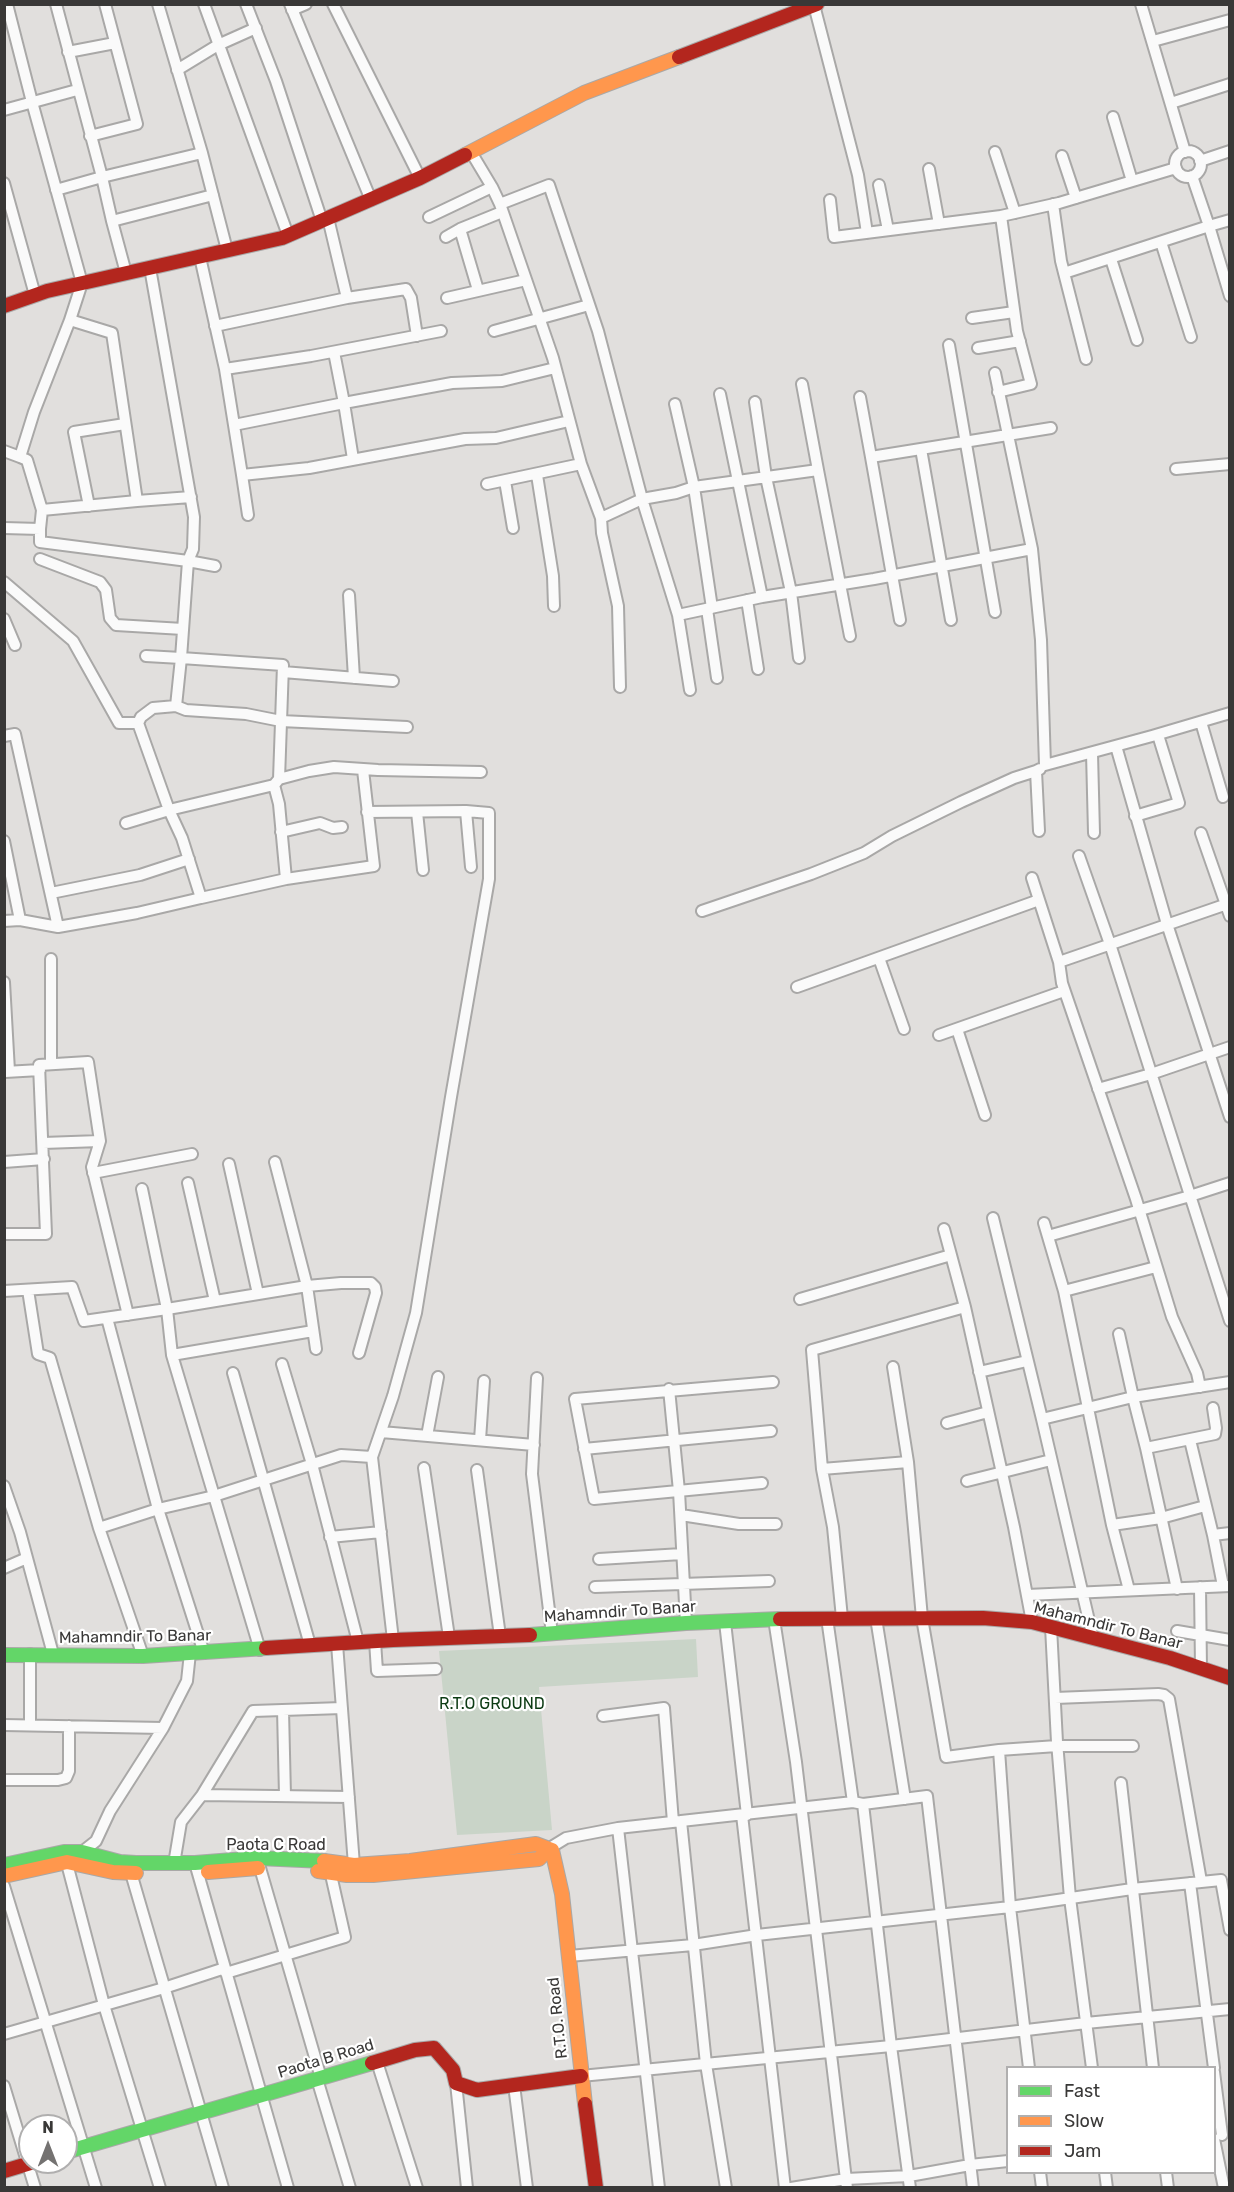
<!DOCTYPE html>
<html>
<head>
<meta charset="utf-8">
<style>
  body { margin:0 }
  #map { position:relative; width:1234px; height:2192px; overflow:hidden; background:#e1dfdd; font-family:Rubik,sans-serif }
  canvas { display:block }
  .frame { position:absolute; inset:0; border:6px solid #393837; pointer-events:none }
  .legend { position:absolute; left:1006px; top:2066px; width:210px; height:108px; box-sizing:border-box; background:#fff; border:2px solid #b0afaf; margin:0; padding:8px 10px; list-style:none; font-size:18px; color:#393837 }
  .legend li { display:flex; align-items:center; gap:12px; height:30px }
  .legend b { width:30px; border:2px solid #b0afaf }
  .north { position:absolute; left:18px; top:2114px; width:60px; height:60px; box-sizing:border-box; background:#fff; border:2px solid #b0afaf; border-radius:50%; rotate:0deg; font-size:16px; font-weight:700; line-height:24px; text-align:center; color:#393837 }
  .north::after { content:''; display:block; margin:auto; width:21px; height:27px; background:#747271; clip-path:polygon(50% 0,100% 100%,50% 72%,0 100%) }
</style>
</head>
<body>
<div id="map">
<canvas width="1234" height="2192"></canvas>
<div class="frame"></div>
<ul class="legend">
<li><b style="height:8px;background:#63d668"></b>Fast</li>
<li><b style="height:8px;background:#ff974d"></b>Slow</li>
<li><b style="height:8px;background:#b3261e"></b>Jam</li>
</ul>
<div class="north">N</div>
</div>
<script>
const ctx = document.querySelector('canvas').getContext('2d');
ctx.lineJoin = 'round';
function fillPath(path, color) { ctx.fillStyle = color; ctx.fill(path, 'evenodd'); }
const shape = rows => new Path2D(rows.map(r => 'M' + r).join(''));
function strokePath(path, color, width, dash) { ctx.strokeStyle = color; ctx.lineWidth = width; ctx.lineCap = dash ? 'butt' : 'round'; ctx.setLineDash(dash || []); ctx.stroke(path); }
function drawText(font, color, halo, rows, align = 'center') {
  ctx.font = font + ' Rubik,sans-serif'; ctx.lineWidth = 4.5; ctx.setLineDash([]); ctx.textBaseline = 'middle'; ctx.strokeStyle = halo; ctx.fillStyle = color; for (const [text, x, y, turn = 0] of rows) {
    ctx.save(); ctx.translate(x, y); ctx.rotate((+turn || 0) * Math.PI / 180); ctx.textAlign = isNaN(turn) ? turn : align; if (halo) ctx.strokeText(text, 0, 0); ctx.fillText(text, 0, 0); ctx.restore();
  }
}
const green = shape([
  [696,1639,698,1677,539,1687,552,1830,457,1835,439,1651]
]);
const street = shape([
  [7,4,32,102,82,283,70,320,112,333,137,501,191,497],
  [158,4,202,153,227,250],
  [204,4,288,235],
  [246,4,276,81,322,221],
  [290,4,371,200],
  [333,4,420,178],
  [1141,4,1185,152],
  [814,5,858,175,867,233],
  [292,10,306,4],
  [1153,41,1230,20],
  [68,52,115,43],
  [177,70,218,45,256,28],
  [1171,103,1230,84],
  [4,110,77,90],
  [1113,117,1132,181],
  [90,136,137,124,105,4],
  '1175 164a13 13 0 1 1 26 0a13 13 0 1 1-26 0Z',
  [471,152,492,187,500,204,553,358,581,464,601,518,642,499,678,615,762,597,874,579,1032,549],
  [995,152,1015,213],
  [1062,156,1076,198],
  [1200,161,1230,151],
  [929,169,939,224],
  [4,183,35,295],
  [879,185,888,230],
  [56,190,102,177,56,4],
  [830,200,834,237,1001,216],
  [500,204,549,185,598,331,642,499,676,493,694,487,818,470,850,636],
  [1053,204,1061,261,1086,359],
  [429,217,492,187],
  [1230,220,1209,226,1230,296],
  [112,221,102,177,202,153],
  [460,229,478,290],
  [446,237,460,229,502,212],
  [1161,242,1191,337],
  [200,257,225,369,242,475,309,468,465,439,496,438,569,421],
  [1111,259,1137,340],
  [150,268,194,517,193,549,188,561,215,566],
  [126,273,112,221,213,195],
  [1064,273,1209,226,1192,176],
  [347,298,406,289,411,298,417,336],
  [447,298,526,280],
  [972,318,1014,312],
  [215,326,347,298,328,218],
  [494,331,589,305],
  [949,345,995,612],
  [978,348,1020,341],
  [334,352,344,403,452,383,502,381,555,368],
  [225,369,311,356,441,331],
  [995,373,1032,549,1041,640,1045,765,1152,736,1230,713],
  [802,384,818,470],
  [998,392,1031,384,1017,331,1001,216,1059,203,1176,168],
  [720,394,762,597],
  [860,397,871,457],
  [755,402,766,477,791,592,799,658],
  [675,404,694,487,712,608],
  [234,425,344,403,353,459],
  [921,449,951,620],
  [4,451,20,457,34,412,70,320],
  [20,457,27,460,42,510,40,529],
  [1176,469,1230,464],
  [242,475,248,515],
  [537,475,553,576,554,606],
  [505,481,513,528],
  [487,484,581,464],
  [89,506,74,432,125,424],
  [42,510,137,501],
  [601,518,602,533,618,606,620,687],
  [4,528,40,529,40,542,188,561,181,658,283,665,279,779,274,785,169,810,138,723,119,723,73,641,4,582],
  [40,559,100,582,106,590,110,618,116,625,183,629],
  [349,595,354,678],
  [747,600,758,669],
  [707,609,717,678],
  [678,615,690,690],
  [4,619,15,645],
  [900,620,871,457,1051,428],
  [283,672,393,681],
  [176,706,186,710,246,714,281,721,407,727],
  [1201,722,1223,797],
  [138,723,141,717,153,708,176,706,181,658,146,656],
  [4,736,15,734,58,927],
  [1116,746,1167,924,1230,1117],
  [1092,753,1094,833],
  [279,779,309,771,334,767,378,770,481,772],
  [274,785,279,804,286,879],
  [367,812,466,811,471,867],
  [417,812,423,870],
  [1135,816,1179,803,1158,735],
  [1039,831,1036,771,1040,769],
  [281,832,320,823,333,828,342,827],
  [1201,833,1230,916],
  [4,841,20,920],
  [1079,856,1110,944,1230,1321],
  [1032,878,1059,962],
  [51,893,140,875,189,859],
  [201,898,286,879,374,866,363,770],
  [702,911,811,874,864,853,892,836,961,802,1014,778,1036,771],
  [4,921,20,920,58,927,137,913,201,898,182,838,169,810,126,823],
  [879,958,904,1029],
  [51,959,51,1064],
  [4,982,9,1071],
  [797,987,1039,900],
  [957,1029,985,1115],
  [939,1035,1064,991],
  [5,1072,40,1070],
  [1098,1089,1151,1074,1230,1047],
  [43,1143,100,1141,92,1167,128,1315],
  [4,1162,44,1159],
  [275,1162,307,1286,316,1349],
  [229,1164,258,1294],
  [93,1173,192,1154],
  [188,1183,215,1301],
  [993,1218,1042,1419,1133,1397,1119,1334],
  [1044,1223,1064,1291,1112,1525,1129,1590],
  [944,1229,965,1307,1014,1527,1032,1622],
  [4,1234,46,1234,39,1065,88,1062,100,1141],
  [1048,1236,1190,1196,1230,1183],
  [28,1290,38,1354,50,1358,99,1528],
  [4,1291,72,1287,84,1321,167,1309,142,1189],
  [1064,1291,1156,1267],
  [800,1299,951,1255],
  [107,1318,158,1509,214,1496,341,1455,372,1457,393,1640],
  [172,1355,313,1331],
  [282,1364,312,1464,358,1642],
  [893,1367,908,1462,922,1618,946,1757,999,1750,1057,1746,1133,1746],
  [979,1372,1027,1361],
  [233,1373,310,1645],
  [537,1378,532,1474,552,1634],
  [1200,1387,1197,1373,1172,1317,1136,1199,1062,983,1059,962,1230,903],
  [669,1389,679,1491,686,1623],
  [1213,1408,1216,1428,1215,1434,1146,1448,1133,1397,1230,1382],
  [1042,1419,1093,1638],
  [947,1423,988,1412],
  [381,1432,534,1445],
  [427,1436,438,1377],
  [480,1440,484,1381],
  [1190,1440,1213,1535,1230,1533],
  [1146,1448,1177,1589],
  [584,1449,771,1431],
  [372,1457,393,1396,416,1313,451,1097,489,879,489,813,466,811],
  [424,1468,449,1637],
  [822,1469,908,1462],
  [477,1470,500,1636],
  [967,1481,1051,1460],
  [762,1483,594,1499,575,1399,773,1382],
  [4,1486,20,1532,53,1654],
  [681,1515,739,1524,776,1524],
  [1112,1525,1161,1518,1205,1506],
  [1213,1535,1223,1586],
  [330,1537,381,1532],
  [599,1559,682,1554],
  [4,1568,27,1558],
  [595,1587,769,1581],
  [1200,1587,1201,1668],
  [1027,1595,1230,1586],
  [827,1618,853,1802],
  [842,1618,833,1527,822,1469,812,1350,965,1307],
  [876,1618,905,1799],
  [774,1619,796,1762,847,2188],
  [725,1622,747,1815],
  [1051,1627,1057,1742,1070,1898,1092,2068],
  [1177,1631,1230,1640],
  [375,1641,377,1671,436,1669],
  [337,1644,354,1865],
  [260,1650,172,1355,167,1309,307,1286,341,1283,371,1283,375,1287,376,1293,359,1353],
  [30,1654,30,1725],
  [143,1656,99,1528,158,1509,204,1653],
  [1055,1698,1158,1694,1164,1695,1169,1699,1201,1881],
  [283,1710,285,1796],
  [603,1716,664,1708,673,1822],
  [4,1725,163,1728],
  [999,1750,1010,1907,1029,2068],
  [4,1780,58,1780,66,1778,69,1771,69,1726],
  [1121,1783,1153,2068],
  [202,1795,349,1797],
  [863,1804,891,2046,910,2188],
  [742,1815,785,2188],
  [681,1821,706,2064,726,2188],
  [618,1828,659,2188],
  [552,1850,553,1846,566,1838,618,1828,853,1802,863,1804,927,1796,973,2188],
  [82,1852,96,1841,110,1811,163,1728,187,1681,190,1653],
  [65,1856,104,2005,160,2188],
  [258,1861,321,2078],
  [195,1863,225,1968],
  [174,1864,181,1822,202,1795,253,1711,342,1708],
  [131,1873,223,2188],
  [1190,1883,1214,2068],
  [4,1886,96,2188],
  [569,1956,693,1945,757,1935,1010,1907,1132,1889,1221,1880,1230,1930],
  [226,1973,345,1937,329,1866],
  [4,2034,164,1988,225,1968,288,2188],
  [377,2062,417,2188],
  [1214,2072,1222,2135],
  [581,2076,891,2046,1086,2023,1230,2009],
  [317,2079,350,2188],
  [456,2083,467,2188],
  [514,2085,527,2188],
  [4,2086,35,2188],
  [1214,2139,1224,2188],
  [1040,2172,1042,2188],
  [1105,2172,1107,2188],
  [1166,2172,1168,2188],
  [791,2188,846,2179,909,2176,970,2165,1008,2161]
]);
const fast = shape([
  [530,1635,686,1623,780,1619],
  [4,1655,143,1656,266,1648],
  [4,1865,64,1852,82,1852,120,1862,136,1863,195,1863,258,1858,324,1861],
  [66,2152,372,2063]
]);
const slow = shape([
  [465,155,584,93,679,57],
  [324,1861,354,1865,410,1861,536,1844,552,1850,562,1894,585,2104],
  [318,1871,347,1875,373,1875,539,1859,547,1850],
  [208,1872,258,1868],
  [4,1876,67,1862,113,1872,136,1873]
]);
const jam = shape([
  [679,57,817,4],
  [4,306,47,291,282,238,420,178,465,155],
  [780,1619,983,1618,1032,1622,1170,1658,1230,1678],
  [266,1648,393,1640,530,1635],
  [372,2063,415,2050,434,2048,453,2070,456,2083,477,2090,581,2076],
  [585,2104,596,2188],
  [4,2171,34,2162]
]);
const streetNames = [
  ["Mahamndir To Banar",620,1612,-4],
  ["Mahamndir To Banar",1108,1626,14],
  ["Mahamndir To Banar",135,1637,-1],
  ["Paota C Road",276,1845],
  ["R.T.O. Road",558,2018,-96],
  ["Paota B Road",326,2059,-17]
];
const parkNames = [
  ["R.T.O GROUND",492,1704]
];
fillPath(green, '#c9d4c8');
strokePath(street, '#a9a8a7', 14);
strokePath(fast, '#a9a8a7', 16);
strokePath(slow, '#a9a8a7', 16);
strokePath(jam, '#a9a8a7', 16);
strokePath(street, '#fafafa', 10);
strokePath(fast, '#63d668', 14);
strokePath(slow, '#ff974d', 14);
strokePath(jam, '#b3261e', 14);
drawText('16px', '#393837', '#fff', streetNames);
drawText('16px', '#0c3b13', '#fff', parkNames);
</script>
</body>
</html>
